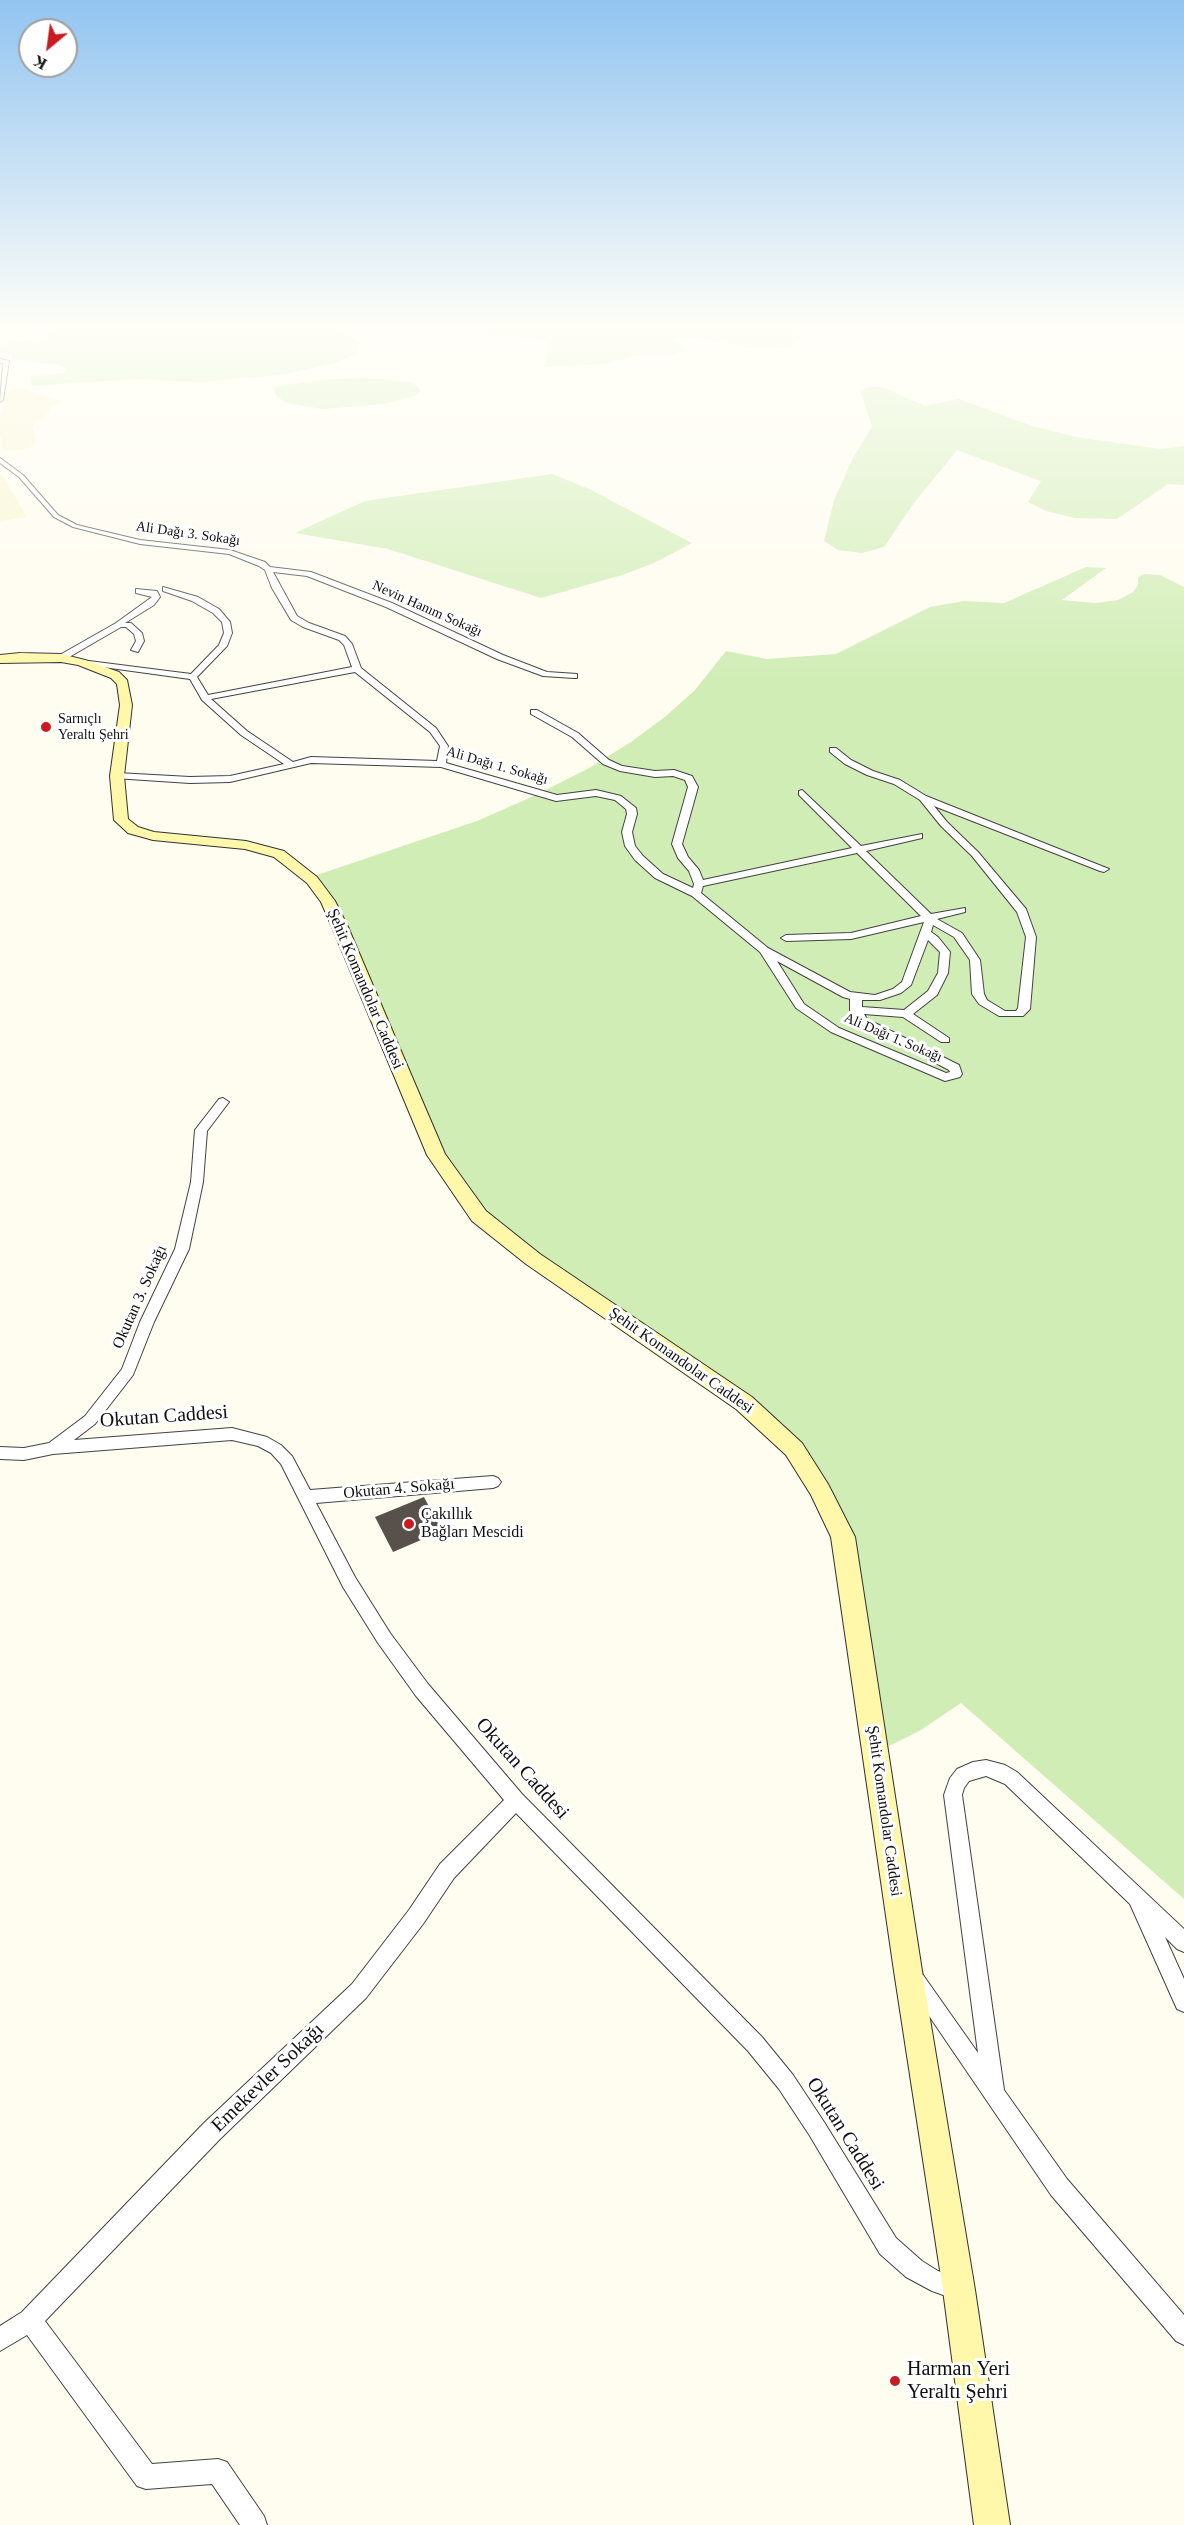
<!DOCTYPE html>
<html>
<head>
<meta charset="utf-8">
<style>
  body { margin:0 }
  #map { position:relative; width:1184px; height:2525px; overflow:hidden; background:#fffcf0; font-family:"Times New Roman",serif }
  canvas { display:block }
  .north { position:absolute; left:18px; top:18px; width:60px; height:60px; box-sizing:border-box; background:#fff; border:2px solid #9f9f9f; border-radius:50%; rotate:209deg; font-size:16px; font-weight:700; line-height:24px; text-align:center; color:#0f0f0f }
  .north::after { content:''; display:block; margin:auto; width:21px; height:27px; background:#ca1c20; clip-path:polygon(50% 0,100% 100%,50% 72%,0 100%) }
</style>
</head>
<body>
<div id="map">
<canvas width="1184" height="2525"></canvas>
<div class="north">K</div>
</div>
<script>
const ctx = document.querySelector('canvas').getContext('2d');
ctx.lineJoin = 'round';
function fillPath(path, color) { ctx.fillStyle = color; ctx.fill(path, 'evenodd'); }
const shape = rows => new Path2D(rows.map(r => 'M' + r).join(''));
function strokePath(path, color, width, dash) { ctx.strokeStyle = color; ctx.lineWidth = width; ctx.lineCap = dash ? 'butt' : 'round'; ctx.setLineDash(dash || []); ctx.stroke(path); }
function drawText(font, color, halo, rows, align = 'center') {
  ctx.font = font + ' "Times New Roman",serif'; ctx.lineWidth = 6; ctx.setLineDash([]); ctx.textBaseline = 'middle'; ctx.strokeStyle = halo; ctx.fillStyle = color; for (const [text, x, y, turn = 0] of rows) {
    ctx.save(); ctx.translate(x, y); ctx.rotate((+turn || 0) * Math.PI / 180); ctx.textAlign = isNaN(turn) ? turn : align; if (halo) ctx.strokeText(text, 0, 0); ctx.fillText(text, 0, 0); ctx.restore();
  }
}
const farmland = shape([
  [0,326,36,326,27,339,0,346],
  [23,388,60,401,50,407,49,412,32,427,36,438,33,446,23,450,9,451,4,449,0,435,0,417,7,395,14,389],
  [0,475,4,478,27,517,0,521]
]);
const green = shape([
  [55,326,336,326,360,343,354,354,339,362,286,374,201,382,136,379,32,386,31,376,63,373,66,369,59,365,12,359,12,355,0,354,0,346,32,339,30,343,36,343],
  [487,326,667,326,699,328,720,326,784,326,800,334,801,338,789,347,762,351,712,340,668,337,689,350,674,355,636,355,607,364,544,367,549,343,532,338,490,335,483,331],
  [365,378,407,381,418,386,420,392,412,397,384,404,322,409,287,403,277,397,273,387,320,380],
  [873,386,885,388,925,406,959,399,1035,427,1082,438,1162,449,1184,446,1184,485,1168,484,1117,519,1075,518,1046,511,1028,502,1041,481,957,450,914,503,884,547,862,553,838,550,824,541,834,500,852,460,872,427,860,390],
  [552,474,589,489,692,543,654,563,622,575,541,598,388,549,295,533,365,501],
  [1086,567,1106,568,1062,600,1096,603,1118,600,1133,592,1138,585,1138,577,1144,574,1160,575,1184,587,1184,1899,961,1703,921,1730,883,1749,849,1546,773,1431,542,1264,456,1185,314,876,477,821,536,795,589,768,631,742,666,716,695,690,726,651,767,659,836,654,930,607,964,601,1004,603]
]);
const building = shape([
  [424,1497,442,1531,393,1552,375,1517]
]);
const minor = shape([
  [0,359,9,361,3,400,0,402,3,363,0,363,0,359],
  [0,458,23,475,58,515,77,525,140,540,230,550,265,562,270,567,311,572,392,603,503,655,547,672,577,674,577,678,574,678,543,676,497,659,386,607,307,576,273,572,297,616,309,623,345,636,352,644,361,668,436,728,448,746,446,763,557,795,596,790,621,796,636,808,637,814,632,832,635,846,643,856,663,874,693,888,694,884,689,871,678,858,672,844,688,787,685,780,673,776,655,777,620,771,603,764,572,737,531,714,531,710,537,710,578,733,609,760,622,766,655,771,674,770,692,776,698,787,682,844,688,857,699,870,703,880,852,848,799,795,799,791,802,790,861,846,922,834,922,838,866,851,931,914,965,908,965,912,937,919,962,933,980,960,984,994,987,1000,1005,1011,1016,1011,1018,1008,1026,937,1017,912,972,856,941,826,920,800,894,784,867,775,845,764,830,752,830,748,836,748,851,760,873,771,900,780,926,796,1109,869,1104,872,1100,871,934,806,947,822,978,852,1026,909,1036,937,1030,1009,1023,1016,999,1016,979,1004,972,994,970,960,954,937,933,925,931,932,938,937,950,952,948,973,937,995,913,1014,949,1038,949,1042,941,1042,903,1017,864,1014,867,1019,959,1065,962,1074,960,1077,945,1081,831,1032,796,1008,760,952,692,896,655,878,635,860,625,846,622,832,627,814,626,809,615,800,596,796,556,801,441,767,311,763,230,782,190,783,114,778,114,774,117,773,190,777,230,776,284,764,241,735,202,700,190,679,81,664,77,662,81,660,191,674,219,645,224,633,222,622,213,613,192,601,163,591,163,587,198,597,219,609,230,622,232,633,227,646,197,677,208,695,352,667,344,645,339,640,303,627,291,620,272,588,265,570,259,566,229,554,140,544,73,527,54,517,19,477,0,463,0,458],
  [355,672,430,732,440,746,437,761,311,757,293,762,247,731,211,699,355,672],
  [857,853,921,916,851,933,786,935,781,938,786,941,851,939,924,922,902,982,893,989,875,995,850,992,768,948,701,893,703,886,857,853],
  [928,940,940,952,938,973,928,991,904,1010,862,1007,862,1000,880,1000,901,993,911,985,928,940],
  [777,961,843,997,850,999,850,1010,859,1023,949,1070,950,1072,946,1073,839,1028,804,1004,777,961],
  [136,589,157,591,160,597,154,605,125,623,131,623,142,633,144,641,138,652,131,650,136,641,134,634,126,627,121,627,64,660,58,660,58,656,116,623,152,597,136,593,136,589],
  [223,1098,229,1102,207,1131,203,1182,189,1249,154,1322,133,1375,95,1424,74,1440,232,1428,267,1437,281,1445,292,1456,310,1490,493,1476,498,1478,501,1482,498,1486,493,1488,316,1503,355,1577,390,1633,428,1684,522,1794,762,2037,793,2075,824,2122,896,2238,922,2261,938,2271,965,2281,968,2289,965,2297,957,2300,932,2291,906,2277,880,2254,810,2136,779,2089,748,2051,516,1813,454,1878,423,1924,366,1998,220,2139,45,2321,152,2464,218,2459,227,2462,264,2516,267,2525,240,2525,212,2484,146,2489,137,2486,27,2335,0,2351,0,2326,22,2312,204,2123,352,1984,409,1910,440,1864,504,1800,416,1696,378,1643,343,1587,281,1464,271,1453,258,1446,232,1440,53,1454,24,1460,0,1459,0,1447,24,1448,49,1443,85,1416,122,1369,140,1322,175,1249,191,1182,195,1130,219,1099,223,1098],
  [986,1760,1005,1765,1017,1772,1184,1929,1184,1952,1177,1949,1165,1937,1184,1979,1184,2012,1177,2009,1130,1904,1005,1784,986,1776,969,1781,964,1788,962,1795,1004,2090,1067,2179,1184,2315,1184,2345,1176,2341,1051,2195,906,1982,909,1975,916,1972,923,1975,978,2053,944,1795,950,1778,957,1769,973,1762,986,1760]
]);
const secondary = shape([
  [20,653,61,654,85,660,119,672,127,680,132,705,124,776,128,819,138,827,154,832,246,841,284,851,317,877,335,901,348,927,445,1154,486,1211,540,1254,752,1397,802,1443,828,1484,855,1537,922,1971,975,2290,1010,2525,974,2525,943,2290,894,1971,831,1537,811,1495,786,1455,736,1409,526,1264,472,1221,427,1155,332,927,321,902,307,883,274,857,245,849,153,840,128,833,114,820,110,776,120,705,117,684,111,678,78,665,61,662,0,663,0,655,20,653]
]);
const markers = [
  [46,727,6,"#ca1c20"],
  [409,1524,6,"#ca1c20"],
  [895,2381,6,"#ca1c20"]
];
const farStreetnames = [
  ["Ali Dağı 3. Sokağı",188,534,8],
  ["Nevin Hanım Sokağı",427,609,24],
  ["Ali Dağı 1. Sokağı",497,766,16],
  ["Ali Dağı 1. Sokağı",893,1038,23]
];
const farPoinames = [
  ["Sarnıçlı",58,719],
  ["Yeraltı Şehri",58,735]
];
const streetNames = [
  ["Şehit Komandolar Caddesi",365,989,67],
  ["Okutan 3. Sokağı",140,1297,-66],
  ["Şehit Komandolar Caddesi",681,1361,35],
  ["Okutan 4. Sokağı",399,1489,-5],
  ["Şehit Komandolar Caddesi",884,1811,82]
];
const poiNames = [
  ["Çakıllık",421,1515],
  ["Bağları Mescidi",421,1533]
];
const nearStreetnames = [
  ["Okutan Caddesi",164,1417,-4],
  ["Okutan Caddesi",522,1769,48],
  ["Emekevler Sokağı",268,2078,-44],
  ["Okutan Caddesi",845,2134,58]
];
const nearPoinames = [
  ["Harman Yeri",907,2370],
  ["Yeraltı Şehri",907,2393]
];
fillPath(farmland, '#f8f5ce');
fillPath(green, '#d1edb6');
fillPath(building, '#58504a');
strokePath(minor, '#424242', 2);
strokePath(secondary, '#313131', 2);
fillPath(minor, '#fff');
fillPath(secondary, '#fff8ab');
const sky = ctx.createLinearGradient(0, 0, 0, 679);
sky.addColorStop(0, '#92c4f0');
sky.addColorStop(0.48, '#fffef8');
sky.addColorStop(1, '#fffef800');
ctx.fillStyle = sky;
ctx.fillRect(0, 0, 1184, 679);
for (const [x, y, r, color] of markers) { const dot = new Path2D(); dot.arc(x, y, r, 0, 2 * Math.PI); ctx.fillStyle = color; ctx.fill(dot); strokePath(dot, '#fff', 2); }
drawText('14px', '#0f0f0f', '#fff', farStreetnames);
drawText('14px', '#0f0f0f', '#fff', farPoinames, 'left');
drawText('16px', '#0f0f0f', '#fff', streetNames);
drawText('16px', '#0f0f0f', '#fff', poiNames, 'left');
drawText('20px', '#0f0f0f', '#fff', nearStreetnames);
drawText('20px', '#0f0f0f', '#fff', nearPoinames, 'left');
</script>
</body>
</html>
